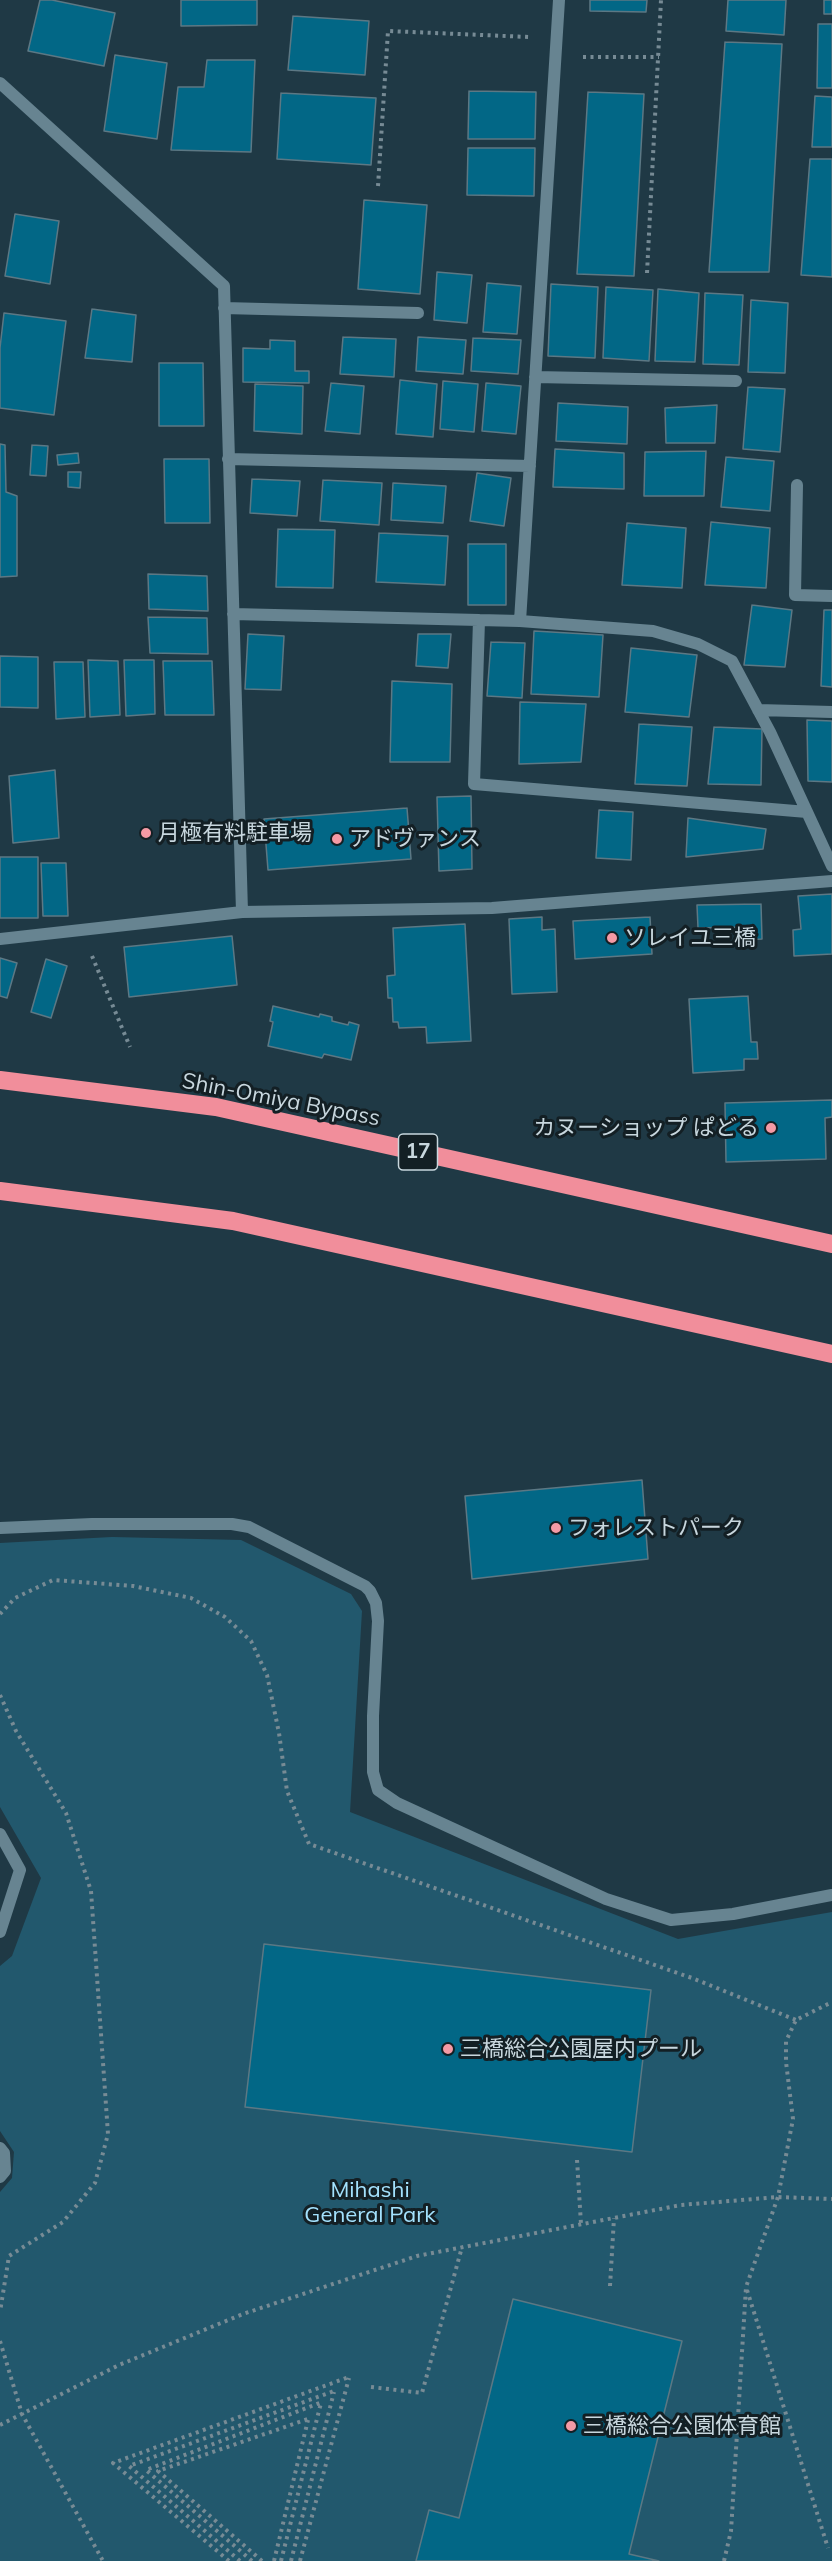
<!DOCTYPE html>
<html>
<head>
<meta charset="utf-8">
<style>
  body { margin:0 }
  canvas { display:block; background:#1f3945 }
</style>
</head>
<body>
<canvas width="832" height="2561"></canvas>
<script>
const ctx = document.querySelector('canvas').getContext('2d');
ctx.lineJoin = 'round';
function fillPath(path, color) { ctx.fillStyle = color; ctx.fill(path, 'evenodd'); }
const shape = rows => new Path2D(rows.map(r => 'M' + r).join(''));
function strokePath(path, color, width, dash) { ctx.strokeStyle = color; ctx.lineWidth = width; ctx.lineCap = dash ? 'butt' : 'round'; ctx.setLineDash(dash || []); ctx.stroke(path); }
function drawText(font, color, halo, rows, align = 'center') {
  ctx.font = font + ' Mulish,"Noto Sans JP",sans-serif'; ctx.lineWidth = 6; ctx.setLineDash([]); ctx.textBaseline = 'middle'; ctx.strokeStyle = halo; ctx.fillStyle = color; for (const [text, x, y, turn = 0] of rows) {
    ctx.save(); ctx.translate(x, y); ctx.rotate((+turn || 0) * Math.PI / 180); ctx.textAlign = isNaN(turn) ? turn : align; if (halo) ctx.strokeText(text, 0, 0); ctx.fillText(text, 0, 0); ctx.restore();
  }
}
const green = shape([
  [112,1537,241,1540,351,1594,362,1611,350,1812,678,1939,832,1912,832,2561,0,2561,0,2192,12,2178,14,2152,0,2131,0,1966,12,1956,41,1878,0,1807,0,1543]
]);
const building = shape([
  [40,0,52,0,115,13,104,66,28,51,40,0],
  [181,0,257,0,257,25,181,26,181,0],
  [590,0,647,0,646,12,590,11,590,0],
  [728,0,786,0,784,35,726,31,728,0],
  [824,0,832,0,832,14,824,14,824,0],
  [293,16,369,21,365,75,288,70,293,16],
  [818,24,832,24,832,88,817,88,818,24],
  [725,42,782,44,769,272,709,272,725,42],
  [115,55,167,63,157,139,104,131,115,55],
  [207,60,255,60,251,152,171,150,178,87,204,87,207,60],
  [469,91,536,92,535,139,468,139,469,91],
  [588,92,644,94,634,276,577,274,588,92],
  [281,93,376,98,371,165,277,159,281,93],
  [815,96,832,97,832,147,812,147,815,96],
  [468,148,535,148,534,196,467,195,468,148],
  [810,159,832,159,832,277,801,275,810,159],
  [364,200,427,205,420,294,358,289,364,200],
  [15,214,59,221,50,284,5,276,15,214],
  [437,272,472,275,467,323,434,320,437,272],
  [487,283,521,286,517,334,483,332,487,283],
  [551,284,598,287,595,358,548,356,551,284],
  [606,287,653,290,649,361,603,358,606,287],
  [658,289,699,293,695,362,655,361,658,289],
  [705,293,743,295,739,365,703,364,705,293],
  [751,300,788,303,785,373,748,372,751,300],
  [92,309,136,315,132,362,85,358,92,309],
  [4,313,66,321,54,415,0,408,0,348,4,313],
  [343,337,396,339,394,377,340,374,343,337],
  [418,337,466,340,463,374,416,371,418,337],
  [473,338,521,340,518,374,471,371,473,338],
  [270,340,295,341,295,371,309,371,309,383,243,382,243,348,270,349,270,340],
  [159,363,203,363,204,426,159,426,159,363],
  [400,380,437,384,433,437,396,434,400,380],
  [443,381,478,384,474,432,440,429,443,381],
  [331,383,364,386,360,434,325,431,331,383],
  [486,383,521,386,516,434,482,431,486,383],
  [255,384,303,386,302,434,254,431,255,384],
  [748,387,785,389,780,452,743,449,748,387],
  [558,403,628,407,627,444,556,441,558,403],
  [717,405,715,443,666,443,665,408,717,405],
  [0,444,5,445,6,492,17,496,17,576,0,577,0,444],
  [32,445,48,446,46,476,30,475,32,445],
  [555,449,624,453,624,489,553,487,555,449],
  [706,451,704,496,644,496,645,452,706,451],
  [78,453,79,463,58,465,57,455,78,453],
  [726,457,774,461,770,511,721,507,726,457],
  [164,459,209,459,210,523,165,523,164,459],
  [68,472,81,472,80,488,68,487,68,472],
  [477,473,511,478,504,526,470,521,477,473],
  [252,479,300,481,297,516,250,513,252,479],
  [323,480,382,483,379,525,320,521,323,480],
  [393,483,446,486,443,523,391,520,393,483],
  [711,522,770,528,766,588,705,585,711,522],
  [627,523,686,528,682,588,622,585,627,523],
  [278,529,335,530,333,588,276,587,278,529],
  [379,533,448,536,445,585,376,582,379,533],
  [468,544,506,544,506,605,468,605,468,544],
  [148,574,207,576,208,611,149,609,148,574],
  [752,605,792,610,785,667,744,665,752,605],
  [824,610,832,610,832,687,821,686,824,610],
  [148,617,207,618,208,654,150,653,148,617],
  [534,631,603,635,599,697,531,694,534,631],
  [248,634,284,636,281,690,245,689,248,634],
  [418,634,451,634,448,668,416,666,418,634],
  [491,642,525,643,522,698,487,696,491,642],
  [631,648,697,655,689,717,625,712,631,648],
  [0,656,38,657,38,708,0,707,0,656],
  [88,660,118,661,120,715,90,717,88,660],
  [124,660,154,660,155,714,126,716,124,660],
  [163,661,212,661,214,715,165,715,163,661],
  [54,662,83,662,85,717,56,719,54,662],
  [392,681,452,684,450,762,390,762,392,681],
  [520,702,586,704,581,762,519,764,520,702],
  [807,720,832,721,832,782,808,781,807,720],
  [639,724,692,727,687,786,635,784,639,724],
  [714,727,762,729,761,785,708,784,714,727],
  [55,770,59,838,13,843,9,776,55,770],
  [471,796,472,869,439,871,437,797,471,796],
  [407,808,411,859,268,870,264,819,407,808],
  [599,810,633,812,631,860,596,858,599,810],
  [688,818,766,829,763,849,686,857,688,818],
  [0,857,38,857,38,918,0,918,0,857],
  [41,863,66,863,68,916,43,916,41,863],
  [832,894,832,954,794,956,793,930,801,929,798,896,832,894],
  [761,904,762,939,741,940,741,927,698,928,697,905,761,904],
  [542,917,542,930,555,929,557,992,512,994,509,919,542,917],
  [650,917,652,954,575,959,573,921,650,917],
  [465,924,471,1041,427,1043,426,1027,399,1028,398,1022,393,1022,392,998,388,998,387,976,395,975,393,928,465,924],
  [232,936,237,985,129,997,124,947,232,936],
  [0,958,17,963,7,998,0,996,0,958],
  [46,959,67,966,51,1018,31,1012,46,959],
  [748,996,751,1042,757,1042,758,1059,744,1059,744,1070,693,1073,689,999,748,996],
  [273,1006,319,1017,320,1014,332,1017,332,1021,348,1025,349,1022,359,1025,351,1060,324,1054,322,1058,268,1046,273,1022,270,1021,273,1006],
  [832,1100,832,1117,825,1118,826,1159,726,1162,725,1103,832,1100],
  [642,1480,648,1559,472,1579,465,1496,642,1480],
  [264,1944,651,1990,632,2152,245,2107,264,1944],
  [513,2299,682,2341,629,2554,659,2561,416,2561,429,2510,459,2518,513,2299]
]);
const path = shape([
  [583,57,659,57],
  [378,186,388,31,529,37],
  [647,273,661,0],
  [92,956,130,1047],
  [0,1614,15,1598,53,1580,133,1586,191,1598,225,1617,251,1641,267,1675,279,1733,287,1791,309,1844,692,1978,796,2020],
  [0,1695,16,1731,66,1813,91,1891,108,2134,95,2183,63,2222,9,2256,0,2312],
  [577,2160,581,2224],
  [610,2286,614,2218],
  [747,2290,828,2548],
  [0,2341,22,2414,103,2561],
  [371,2387,422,2393,462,2247],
  [0,2425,119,2365,243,2314,417,2256,681,2205,778,2197,832,2199],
  [229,2561,113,2463,349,2377],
  [240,2561,129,2466,334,2391],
  [252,2561,146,2470,322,2402],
  [262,2561,158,2471,308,2419],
  [274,2561,308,2420],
  [281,2561,321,2403],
  [291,2561,334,2392],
  [300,2561,349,2378],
  [724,2561,731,2531,746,2287,778,2197,793,2119,786,2062,786,2041,796,2020,832,2002]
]);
const street = shape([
  [0,83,224,286,242,912],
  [224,308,418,313],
  [535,377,736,381],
  [228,459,530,466],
  [797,485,795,595,832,596],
  [233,614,520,621,653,631,698,644,732,661,770,732,832,866],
  [479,620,474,784,807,812],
  [520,621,559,0],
  [758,710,832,712],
  [0,939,242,912,492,908,832,881],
  [0,1528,92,1524,232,1524,249,1527,365,1586,370,1591,376,1603,378,1621,373,1716,373,1772,378,1790,397,1803,606,1899,671,1920,733,1914,832,1895],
  [0,1834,20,1870,0,1932],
  [0,2148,4,2153,5,2171,0,2177]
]);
const highway = shape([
  [0,1080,216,1107,832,1244],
  [0,1191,233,1221,832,1354]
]);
const markers = [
  [146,833,6,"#f49aa5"],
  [337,839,6,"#f49aa5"],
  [612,938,6,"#f49aa5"],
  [771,1128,6,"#f49aa5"],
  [556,1528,6,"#f49aa5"],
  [448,2049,6,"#f49aa5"],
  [571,2426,6,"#f49aa5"]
];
const shields = [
  [418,1152,39]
];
const shieldNames = [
  ["17",418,1152]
];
const poiNames = [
  ["月極有料駐車場",158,833],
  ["アドヴァンス",349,839],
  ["ソレイユ三橋",624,938],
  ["カヌーショップ ぱどる",759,1128,"right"],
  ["フォレストパーク",568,1528],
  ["三橋総合公園屋内プール",460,2049],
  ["三橋総合公園体育館",583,2426]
];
const streetNames = [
  ["Shin-Omiya Bypass",281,1100,11]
];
const parkNames = [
  ["Mihashi",370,2190],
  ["General Park",370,2215]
];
fillPath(green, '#22586d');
fillPath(building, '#026786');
strokePath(building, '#5c7884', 1.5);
strokePath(path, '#778b95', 4, [3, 4.5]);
strokePath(street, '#678491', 12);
strokePath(highway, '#f18e9b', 18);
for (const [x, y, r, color] of markers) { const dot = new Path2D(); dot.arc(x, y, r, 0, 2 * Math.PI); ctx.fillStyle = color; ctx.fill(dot); strokePath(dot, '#131f24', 2); }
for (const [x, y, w] of shields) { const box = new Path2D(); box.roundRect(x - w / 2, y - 18, w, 36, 4.5); ctx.fillStyle = '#131f24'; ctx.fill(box); strokePath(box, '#c8d7de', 1.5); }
drawText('bold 21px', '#c8d7de', null, shieldNames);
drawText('22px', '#c8d7de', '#131f24', poiNames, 'left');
drawText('22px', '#c8d7de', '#131f24', streetNames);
drawText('22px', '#a3e1fd', '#131f24', parkNames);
</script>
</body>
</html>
